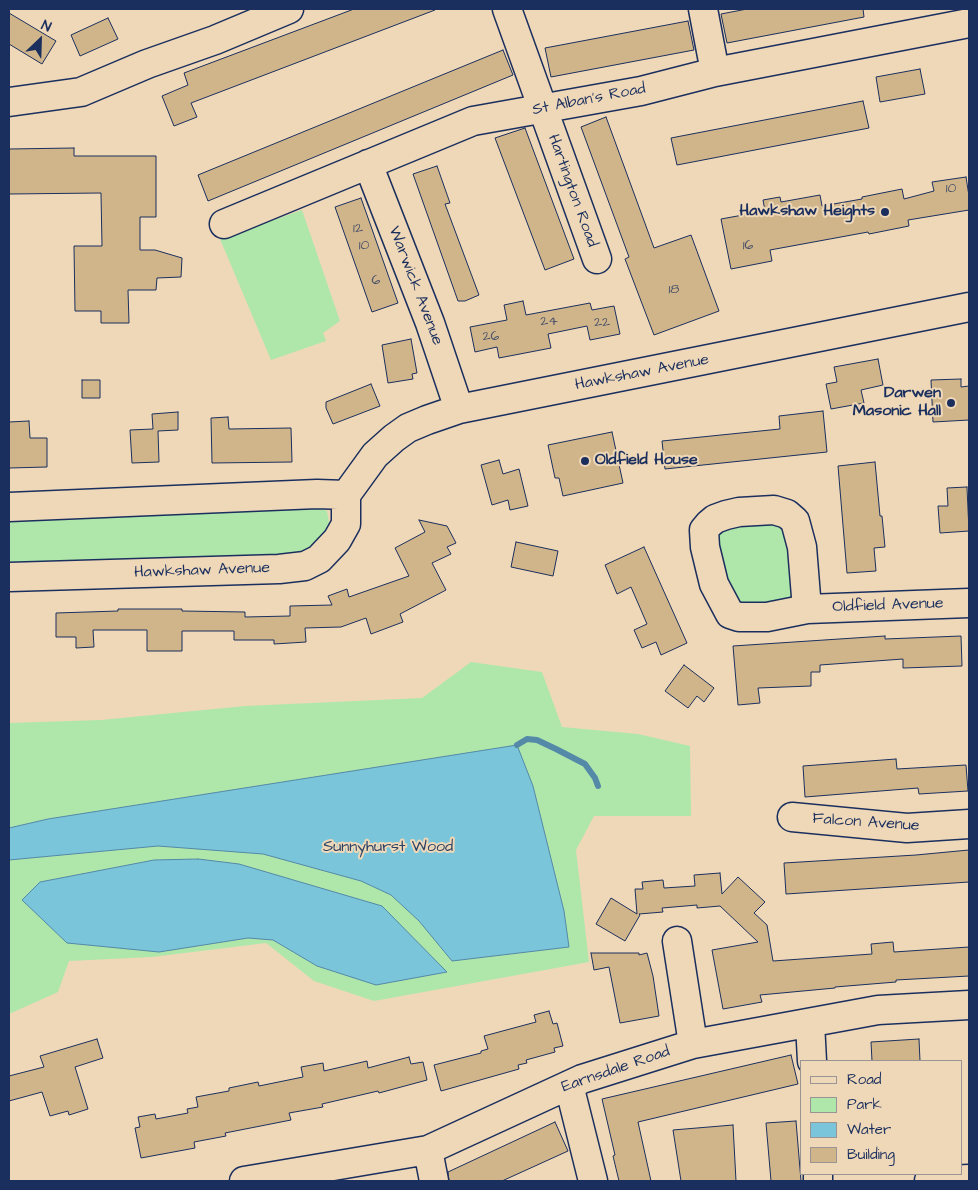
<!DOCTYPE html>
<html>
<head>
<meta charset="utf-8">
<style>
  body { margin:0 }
  #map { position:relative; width:978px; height:1190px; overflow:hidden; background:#efd8b8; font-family:"Architects Daughter",sans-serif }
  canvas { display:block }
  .frame { position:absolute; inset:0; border:10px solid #1b2f5e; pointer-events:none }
  .legend { position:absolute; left:800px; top:1060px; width:162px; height:115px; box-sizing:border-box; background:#efd8b8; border:1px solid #9a9494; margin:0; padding:6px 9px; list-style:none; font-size:15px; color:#1b2f5e }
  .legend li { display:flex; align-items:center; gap:10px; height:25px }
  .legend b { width:25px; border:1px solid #9a9494 }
  .north { position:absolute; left:15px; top:15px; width:50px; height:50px; -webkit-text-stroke:4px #efd8b8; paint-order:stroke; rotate:24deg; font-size:14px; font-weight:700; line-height:20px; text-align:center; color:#1b2f5e }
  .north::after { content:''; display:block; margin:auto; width:18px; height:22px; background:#1b2f5e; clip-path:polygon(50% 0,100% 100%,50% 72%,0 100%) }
</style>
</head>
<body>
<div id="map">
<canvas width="978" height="1190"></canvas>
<div class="frame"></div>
<ul class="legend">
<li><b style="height:6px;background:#efd8b8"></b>Road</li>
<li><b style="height:14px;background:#afe7aa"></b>Park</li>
<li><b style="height:14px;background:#7ac5d9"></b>Water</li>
<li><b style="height:14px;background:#d0b58a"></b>Building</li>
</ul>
<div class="north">N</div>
</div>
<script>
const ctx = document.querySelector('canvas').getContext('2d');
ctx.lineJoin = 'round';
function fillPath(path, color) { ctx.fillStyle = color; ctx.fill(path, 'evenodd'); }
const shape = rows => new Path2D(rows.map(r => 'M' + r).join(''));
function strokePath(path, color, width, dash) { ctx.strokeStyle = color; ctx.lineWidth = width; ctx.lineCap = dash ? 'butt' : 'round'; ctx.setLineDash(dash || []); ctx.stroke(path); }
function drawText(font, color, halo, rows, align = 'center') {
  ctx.font = font + ' "Architects Daughter",sans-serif'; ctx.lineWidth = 4; ctx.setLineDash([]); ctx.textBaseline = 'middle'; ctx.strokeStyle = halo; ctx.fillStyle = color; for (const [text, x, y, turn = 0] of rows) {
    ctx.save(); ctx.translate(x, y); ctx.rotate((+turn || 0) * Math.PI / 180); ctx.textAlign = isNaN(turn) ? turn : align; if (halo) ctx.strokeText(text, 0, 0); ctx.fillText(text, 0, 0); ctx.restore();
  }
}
const green = shape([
  [302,210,340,321,323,333,326,341,271,360,220,239],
  [315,505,327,511,329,522,328,534,304,555,9,565,9,518],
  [773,517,789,535,793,601,737,605,725,596,716,527],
  [471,662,542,672,562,727,638,734,690,746,691,816,594,816,576,850,589,962,374,1001,314,981,266,943,152,957,69,961,58,992,9,1014,9,723,101,720,245,706,422,698]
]);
const water = shape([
  [517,745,533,786,564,911,569,947,452,961,419,921,391,895,361,881,263,854,158,846,9,860,9,828,48,819,517,745],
  [198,859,239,864,382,906,447,972,376,985,317,966,273,940,248,938,159,952,67,943,22,900,40,882,154,860,198,859]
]);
const stream = shape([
  [517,745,527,739,537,740,556,749,585,764,595,778,598,786]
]);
const building = shape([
  [354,9,435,9,435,10,191,103,197,117,174,126,162,96,188,85,184,73,354,9],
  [747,9,863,9,864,17,727,43,721,14,747,9],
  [9,13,56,41,42,64,9,44,9,13],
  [108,18,118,39,80,56,71,35,108,18],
  [688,21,694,50,551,77,545,48,688,21],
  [503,50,513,75,208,201,198,175,503,50],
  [920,69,925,94,880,102,876,77,920,69],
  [863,101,869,128,677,165,671,138,863,101],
  [606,117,654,248,691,235,719,311,654,335,625,259,629,257,581,127,606,117],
  [525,128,574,259,545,270,495,138,525,128],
  [74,148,74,156,156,156,156,217,140,217,140,250,155,250,182,258,181,277,157,278,156,290,128,290,129,323,101,323,101,311,75,311,74,246,102,246,101,193,9,194,9,149,74,148],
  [437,166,450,203,445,204,479,295,465,301,458,301,413,174,437,166],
  [966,177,969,196,969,210,908,220,909,226,869,234,868,232,770,250,772,261,731,269,721,219,765,211,763,200,780,197,781,202,820,195,822,206,862,199,862,197,902,189,904,199,934,191,932,182,966,177],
  [361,198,398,303,372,312,335,207,361,198],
  [523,301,526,315,590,303,592,310,614,306,620,334,590,340,587,326,548,334,551,348,499,358,497,347,475,352,470,327,507,320,504,305,523,301],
  [411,339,417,373,412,374,413,379,388,383,382,345,411,339],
  [878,359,883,385,861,390,864,403,831,409,826,384,837,382,834,367,878,359],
  [961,379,961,387,969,386,969,420,933,422,931,380,961,379],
  [82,380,100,380,100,398,82,398,82,380],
  [371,384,380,406,333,424,326,408,326,402,371,384],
  [823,411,827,452,665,469,662,441,780,429,779,416,823,411],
  [178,412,178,430,158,431,159,462,132,463,130,430,153,429,152,414,178,412],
  [228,417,229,429,291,428,292,462,212,463,211,418,228,417],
  [29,421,30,438,47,438,47,467,9,468,9,422,29,421],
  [612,432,623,483,563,496,559,478,555,478,548,445,612,432],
  [499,460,503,474,519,469,528,506,510,510,508,500,492,505,481,465,499,460],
  [875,462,880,516,882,516,885,547,874,548,876,571,847,573,838,466,875,462],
  [967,487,969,531,940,533,938,506,948,506,947,488,967,487],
  [419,520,447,526,456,543,447,547,451,554,432,563,446,590,400,614,403,622,371,634,366,618,341,627,305,628,306,642,274,644,274,640,234,640,234,631,182,631,182,651,147,651,147,630,93,630,94,647,76,648,76,637,56,637,56,613,118,611,118,609,182,609,182,611,245,612,245,617,290,616,290,606,332,605,328,596,347,589,349,597,409,576,395,548,425,532,419,520],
  [516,542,558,551,553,576,511,567,516,542],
  [644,547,687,643,661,655,656,642,642,648,634,630,647,624,631,587,617,594,605,565,644,547],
  [885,636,885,639,961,636,962,666,903,668,903,659,820,665,820,672,811,672,811,686,758,688,760,703,738,705,733,646,885,636],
  [684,665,714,688,704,702,697,696,688,708,665,691,684,665],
  [896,759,897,769,966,765,968,791,919,794,918,788,805,797,803,766,896,759],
  [969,850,969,882,786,894,784,863,916,855,969,850],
  [720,873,722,894,738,877,765,902,754,913,767,925,773,961,872,954,871,944,893,942,894,952,969,947,969,976,896,980,896,982,835,987,835,988,760,995,762,1002,723,1009,712,950,758,942,720,906,697,908,697,905,662,908,663,912,639,914,640,915,625,941,596,924,611,898,637,914,635,889,643,889,642,882,663,880,664,888,695,886,694,875,720,873],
  [591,953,639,953,639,955,647,953,653,976,659,1016,620,1023,609,967,594,970,591,953],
  [549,1011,553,1024,557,1023,563,1046,554,1048,555,1052,526,1060,527,1063,518,1065,519,1069,441,1091,434,1065,481,1053,481,1051,488,1049,484,1036,536,1022,534,1015,549,1011],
  [97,1039,103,1058,75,1067,88,1109,69,1115,68,1111,50,1116,42,1092,9,1101,9,1076,44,1067,40,1056,97,1039],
  [919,1039,920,1061,872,1061,871,1042,919,1039],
  [791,1055,798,1084,638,1122,651,1181,619,1181,613,1156,615,1155,602,1099,791,1055],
  [409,1057,411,1064,423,1062,427,1080,379,1093,378,1091,322,1104,323,1107,289,1113,291,1120,225,1133,226,1136,194,1142,195,1148,141,1158,135,1128,140,1127,138,1117,155,1114,156,1119,188,1113,187,1109,198,1107,196,1097,229,1091,229,1088,258,1082,259,1086,303,1077,301,1067,323,1063,324,1071,367,1061,368,1068,409,1057],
  [796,1121,801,1181,771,1181,766,1123,796,1121],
  [555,1122,568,1151,502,1181,449,1181,448,1172,555,1122],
  [733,1125,736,1181,681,1181,673,1130,733,1125]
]);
const minor = shape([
  [507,9,597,259],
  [703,9,715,72],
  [9,102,81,92,147,64,215,40,289,9],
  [368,164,430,323,459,409],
  [224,224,473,121,641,91,715,72,969,23],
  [9,507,317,494,346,495],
  [9,577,279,569,305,566,319,559,337,540,346,524,346,495,375,455,394,438,408,428,427,420,459,409,969,307],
  [807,609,802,547,795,521,787,514,774,510,739,512,726,515,715,519,709,524,704,530,705,547,714,584,730,614,739,617,767,617,807,609,969,603],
  [792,817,907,828,969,824],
  [677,941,693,1044],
  [810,1023,812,1061],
  [569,1085,593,1181],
  [428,1150,434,1181],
  [818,1174,818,1181],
  [244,1181,428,1150,582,1079,693,1044,878,1010,969,1005],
  [929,1181,969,1179]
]);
const markers = [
  [885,212,5,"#1b2f5e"],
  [951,403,5,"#1b2f5e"],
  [585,461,5,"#1b2f5e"]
];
const numberNames = [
  ["10",951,189],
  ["12",358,229],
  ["10",364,246],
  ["16",748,246],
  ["6",376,281],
  ["18",674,290],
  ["24",549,322],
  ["22",602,323],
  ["26",491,337]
];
const streetNames = [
  ["St Alban's Road",589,100,-11],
  ["Hartington Road",572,191,70],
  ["Warwick Avenue",415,286,69],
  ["Hawkshaw Avenue",642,373,-11],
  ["Hawkshaw Avenue",202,571,-2],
  ["Oldfield Avenue",888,606,-2],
  ["Falcon Avenue",866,823,4],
  ["Earnsdale Road",616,1070,-19]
];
const poiNames = [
  ["Hawkshaw Heights",875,212],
  ["Darwen",941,394],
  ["Masonic Hall",941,412],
  ["Oldfield House",595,461,"left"]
];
const parkNames = [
  ["Sunnyhurst Wood",388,848]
];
fillPath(green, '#afe7aa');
fillPath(water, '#7ac5d9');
strokePath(water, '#5489a8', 1);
strokePath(stream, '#5489a8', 6);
fillPath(building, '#d0b58a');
strokePath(building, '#1b2f5e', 1);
strokePath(minor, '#1b2f5e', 31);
strokePath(minor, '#efd8b8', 28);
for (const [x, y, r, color] of markers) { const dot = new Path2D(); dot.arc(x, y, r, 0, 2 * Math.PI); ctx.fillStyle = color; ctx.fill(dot); strokePath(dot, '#efd8b8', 2); }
drawText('14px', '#485069', null, numberNames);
drawText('16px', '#1b2f5e', '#efd8b8', streetNames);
drawText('bold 16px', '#1b2f5e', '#efd8b8', poiNames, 'right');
drawText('16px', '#2a4166', '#efd8b8', parkNames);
</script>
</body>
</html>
